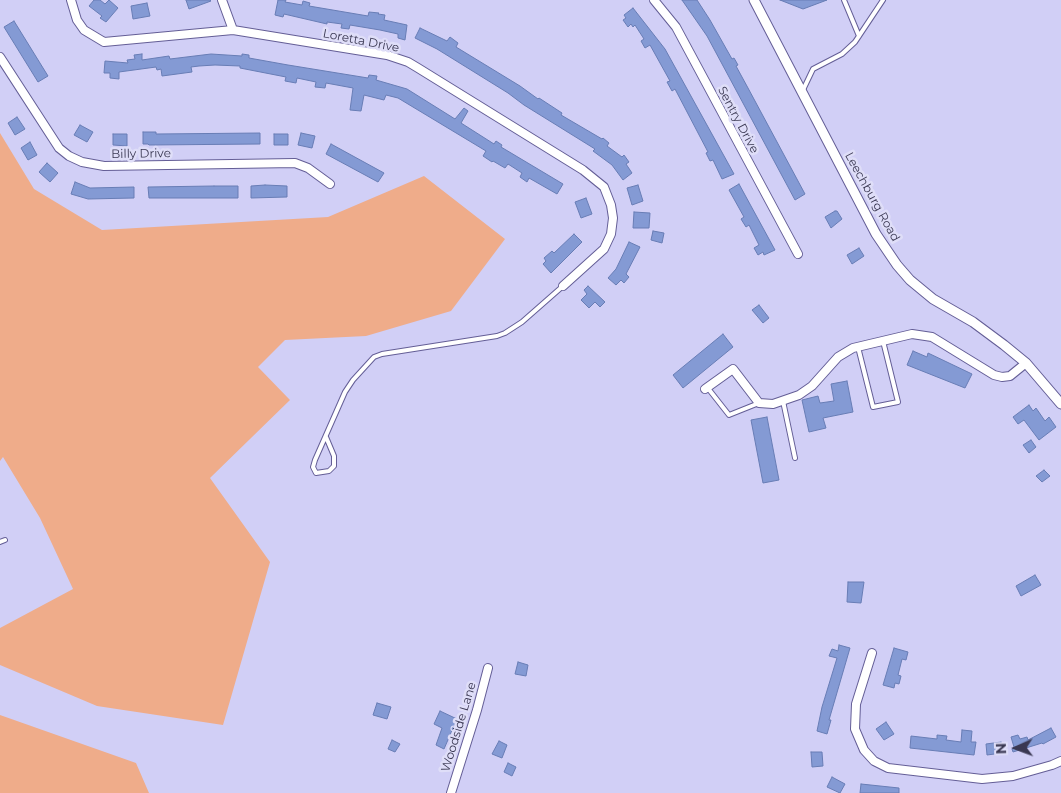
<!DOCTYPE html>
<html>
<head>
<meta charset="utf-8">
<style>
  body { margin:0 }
  #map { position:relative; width:1061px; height:793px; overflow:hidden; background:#d1cff6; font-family:Montserrat,sans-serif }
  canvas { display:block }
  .north { position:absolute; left:991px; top:723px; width:50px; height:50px; -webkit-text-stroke:4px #dfdef8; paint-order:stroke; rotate:268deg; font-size:14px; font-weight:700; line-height:20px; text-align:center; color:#3a3852 }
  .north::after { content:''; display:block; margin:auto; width:18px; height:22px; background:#3a3852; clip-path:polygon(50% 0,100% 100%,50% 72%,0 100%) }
</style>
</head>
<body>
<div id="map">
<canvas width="1061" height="793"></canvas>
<div class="north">N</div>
</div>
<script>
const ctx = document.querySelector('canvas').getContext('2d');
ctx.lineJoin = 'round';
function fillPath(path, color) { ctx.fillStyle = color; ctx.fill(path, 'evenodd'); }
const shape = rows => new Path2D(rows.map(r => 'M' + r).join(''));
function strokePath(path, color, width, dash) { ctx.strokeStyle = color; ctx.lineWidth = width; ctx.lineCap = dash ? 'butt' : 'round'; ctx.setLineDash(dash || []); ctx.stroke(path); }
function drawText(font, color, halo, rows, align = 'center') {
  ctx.font = font + ' Montserrat,sans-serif'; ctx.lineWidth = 5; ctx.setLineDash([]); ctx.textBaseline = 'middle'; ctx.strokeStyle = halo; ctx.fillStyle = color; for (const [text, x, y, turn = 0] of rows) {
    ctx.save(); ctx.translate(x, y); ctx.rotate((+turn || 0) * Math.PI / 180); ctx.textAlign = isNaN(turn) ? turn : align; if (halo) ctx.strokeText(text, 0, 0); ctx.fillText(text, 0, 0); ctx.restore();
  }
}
const green = shape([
  [0,133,34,189,102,230,328,217,424,176,505,239,451,311,366,336,285,340,258,367,290,400,210,478,270,562,223,725,97,706,0,665,0,628,73,589,40,518,3,457,0,461],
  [0,715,136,763,149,793,0,793]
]);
const building = shape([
  [94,0,100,0,105,4,109,0,118,8,106,22,100,18,102,16,89,6,94,0],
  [186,0,210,0,211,1,189,9,186,0],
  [278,0,286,0,285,2,302,5,303,1,310,3,309,6,368,16,369,12,379,13,378,14,385,15,384,20,407,25,405,40,398,38,398,34,380,30,350,25,349,29,341,28,342,24,327,22,327,24,284,14,283,17,275,15,278,0],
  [682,0,697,0,710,20,732,59,734,58,738,65,736,66,748,88,805,194,795,200,707,36,682,0],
  [780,0,827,0,803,9,780,0],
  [147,3,150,16,133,19,131,6,147,3],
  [633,8,665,49,734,174,722,179,713,160,710,161,706,153,708,152,675,89,672,91,667,82,670,81,650,45,645,48,641,41,644,39,635,25,633,27,631,24,628,27,623,20,626,18,624,15,633,8],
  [14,21,48,76,38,82,4,27,14,21],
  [420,28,447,41,450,37,458,43,456,47,520,86,538,99,539,98,562,113,561,115,602,139,603,138,609,143,607,146,622,157,624,155,629,162,626,164,632,173,623,180,612,165,593,151,595,149,524,105,508,93,437,49,415,38,420,28],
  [142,54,142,60,169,56,170,59,211,54,242,56,242,54,249,55,249,58,288,65,368,78,369,75,377,76,376,80,407,89,455,119,464,108,468,111,461,123,494,144,496,141,502,145,501,147,563,184,557,194,529,178,527,182,520,177,522,173,508,164,505,168,493,161,492,162,483,156,486,151,398,98,386,95,384,100,364,95,361,111,350,110,353,88,326,83,325,88,315,87,316,82,297,78,296,83,285,81,286,77,240,68,240,66,215,65,199,66,191,67,192,72,162,76,161,69,157,70,156,67,119,72,119,79,110,78,110,73,104,73,105,61,128,63,127,60,135,59,134,55,142,54],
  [17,117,25,129,15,135,8,123,17,117],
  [80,125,93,132,87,142,74,135,80,125],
  [143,132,156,132,156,134,260,133,260,144,149,145,148,144,143,144,143,132],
  [301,133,315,136,312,148,298,145,301,133],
  [113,134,127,134,127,146,113,145,113,134],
  [274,134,288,134,288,145,274,145,274,134],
  [30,142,37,155,28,160,21,148,30,142],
  [331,144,384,173,378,182,326,154,331,144],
  [47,163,58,173,50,182,39,172,47,163],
  [75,182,90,188,134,187,134,198,88,199,71,194,75,182],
  [739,184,775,250,764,255,763,252,758,255,754,248,759,245,749,225,746,227,741,219,744,217,729,190,739,184],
  [265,185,287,186,287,197,251,198,251,186,265,185],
  [638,185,643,201,632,205,627,188,638,185],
  [214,186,238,186,238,198,149,198,148,187,214,186],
  [586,198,592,214,581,218,575,202,586,198],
  [835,211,837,211,842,219,831,228,825,217,835,211],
  [634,212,650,213,649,228,633,228,634,212],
  [653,231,664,233,662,243,651,240,653,231],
  [574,234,582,242,551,273,543,264,546,261,544,258,552,251,554,253,574,234],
  [629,242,640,247,626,274,629,277,624,283,621,280,616,285,608,278,616,269,629,242],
  [859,248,864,256,852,264,847,255,859,248],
  [588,286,605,302,600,307,595,302,589,308,581,300,587,294,584,290,588,286],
  [759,305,769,318,763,323,752,310,759,305],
  [723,334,733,347,683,388,673,375,723,334],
  [913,351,927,357,928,353,972,374,965,388,907,365,913,351],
  [847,381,853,412,823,418,826,428,809,432,802,400,818,396,820,403,834,401,831,384,847,381],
  [1029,405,1033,411,1036,408,1045,421,1049,417,1056,427,1039,440,1024,420,1018,424,1013,417,1029,405],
  [767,417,779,480,763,483,751,420,767,417],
  [1031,440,1036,447,1029,453,1023,445,1031,440],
  [1044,470,1050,476,1042,482,1036,476,1044,470],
  [1035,575,1041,585,1021,596,1016,586,1035,575],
  [848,582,864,582,861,603,847,602,848,582],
  [839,645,850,648,829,720,831,720,827,734,817,731,822,707,837,658,829,656,832,649,838,651,839,645],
  [894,648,908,652,906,660,902,659,898,675,901,676,899,684,895,683,894,688,883,685,894,648],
  [518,662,528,665,526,676,515,674,518,662],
  [377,703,391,707,387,719,373,715,377,703],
  [440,711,457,719,444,749,436,745,442,728,434,724,440,711],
  [886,722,894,734,884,740,876,729,886,722],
  [1051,728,1056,737,1043,744,1042,743,1013,752,1012,749,1014,747,1011,737,1018,735,1020,739,1027,737,1028,740,1051,728],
  [962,730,972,731,971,742,976,742,974,755,910,748,911,736,937,739,937,735,947,736,946,740,961,742,962,730],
  [392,740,400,744,395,752,388,749,392,740],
  [499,741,507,745,502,758,492,754,499,741],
  [1001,742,1002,753,987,755,986,744,1001,742],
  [811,752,822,752,823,766,812,767,811,752],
  [508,763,516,767,512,776,504,772,508,763],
  [832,777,845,784,840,793,827,787,832,777],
  [861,784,899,788,899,793,860,793,861,784]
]);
const service = shape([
  [844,0,859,36],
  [803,90,813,69,842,54,855,42,883,0],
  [858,347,873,407,898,402,883,341],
  [707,387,729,415,759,403],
  [783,401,795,458],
  [326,437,334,456,334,466,329,471,316,473,313,467,315,460,345,392,353,380,374,357,382,354,497,336,505,333,522,322,563,286],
  [0,542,5,540]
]);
const minor = shape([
  [71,0,77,20,84,30,104,42,233,30,387,55,408,62,418,68,583,170,604,187,611,205,613,218,611,234,604,249,563,286],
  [222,0,233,30],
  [654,0,676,27,798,254],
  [0,57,59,148,69,156,82,162,104,166,295,163,308,168,330,184],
  [705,389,733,369,759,403,773,404,799,395,812,386,838,357,853,348,912,334,932,337,994,375,1002,377,1010,376,1026,363],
  [872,653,856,704,855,729,864,750,874,761,888,768,982,779,1013,776,1052,765,1061,761],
  [451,793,477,710,488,668]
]);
const tertiary = shape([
  [754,0,876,234,897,265,910,280,933,299,973,322,1004,345,1026,363,1061,404]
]);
const streetNames = [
  ["Loretta Drive",361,41,11],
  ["Sentry Drive",738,120,62],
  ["Billy Drive",141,154,-1],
  ["Leechburg Road",872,197,61],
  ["Woodside Lane",459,727,-73]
];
fillPath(green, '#efac8a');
fillPath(building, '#849ad4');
strokePath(building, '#687db5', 1);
strokePath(service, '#645e96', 6);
strokePath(minor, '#645e96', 10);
strokePath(tertiary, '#645e96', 11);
strokePath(service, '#fff', 4);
strokePath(minor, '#fff', 8);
strokePath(tertiary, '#fff', 9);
drawText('12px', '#3a3852', '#dfdef8', streetNames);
</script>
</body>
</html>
